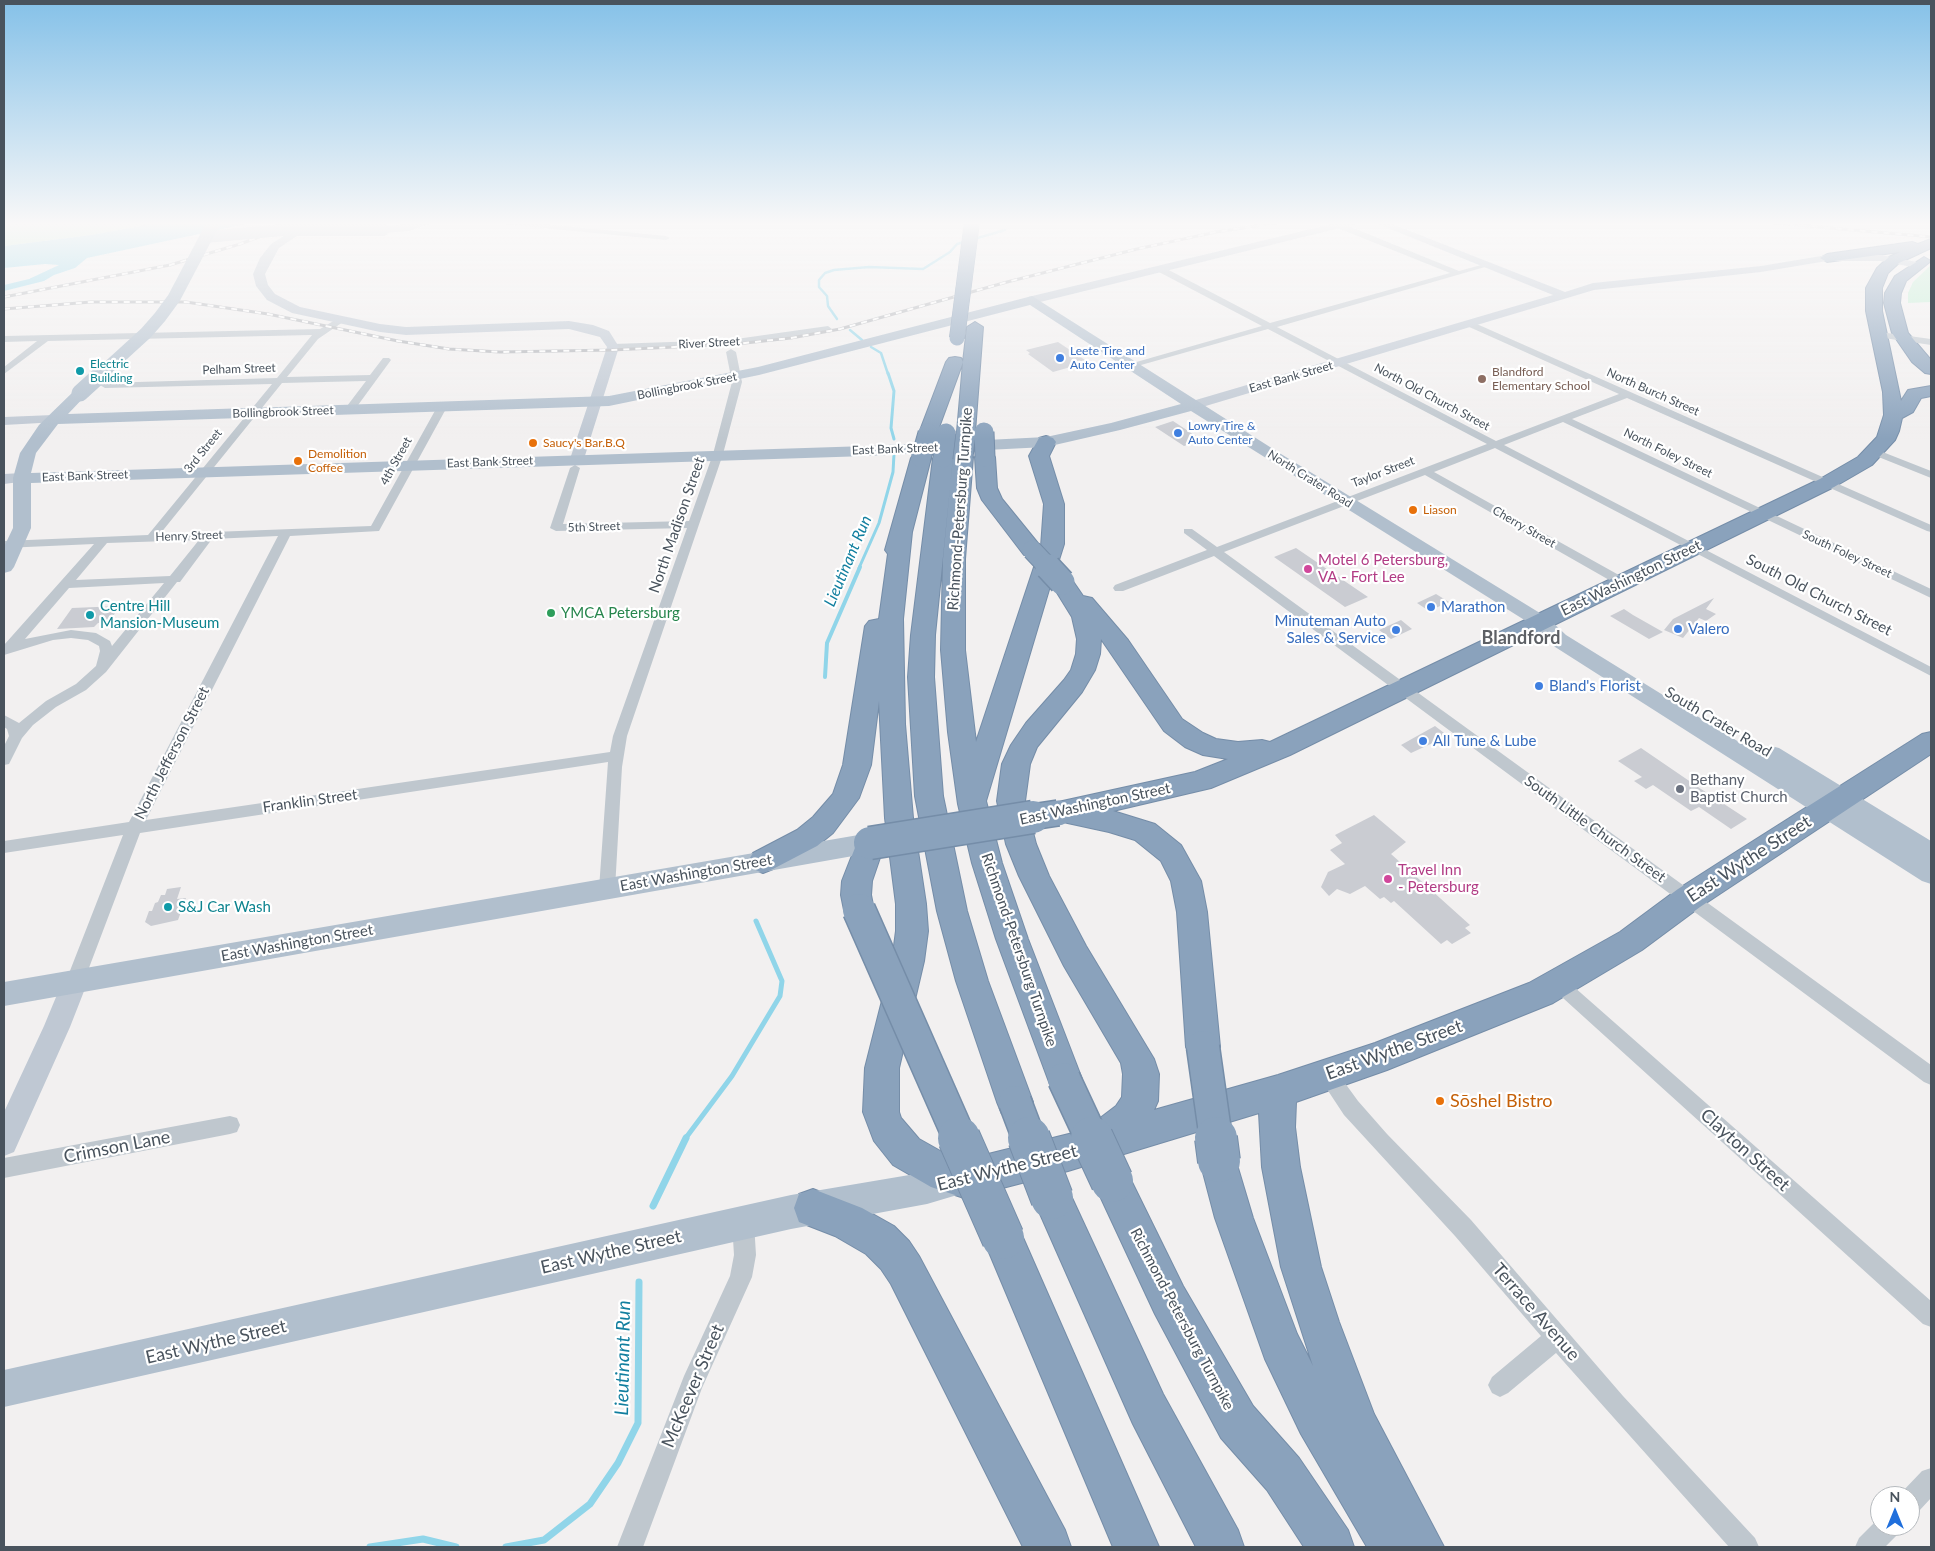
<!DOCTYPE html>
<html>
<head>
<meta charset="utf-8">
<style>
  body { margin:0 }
  #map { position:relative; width:1935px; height:1551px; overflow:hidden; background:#f2f0f0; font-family:Lato,sans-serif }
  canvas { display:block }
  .frame { position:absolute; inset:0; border:5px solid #49535d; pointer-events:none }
  .north { position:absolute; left:1870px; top:1486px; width:50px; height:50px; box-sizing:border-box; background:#fff; border:1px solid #b6babe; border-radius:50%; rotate:0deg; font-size:14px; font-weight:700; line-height:20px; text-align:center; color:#49535d }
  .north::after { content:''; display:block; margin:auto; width:18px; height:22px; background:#206fdc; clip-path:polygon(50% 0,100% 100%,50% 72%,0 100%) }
</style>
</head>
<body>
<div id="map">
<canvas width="1935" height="1551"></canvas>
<div class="frame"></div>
<div class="north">N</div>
</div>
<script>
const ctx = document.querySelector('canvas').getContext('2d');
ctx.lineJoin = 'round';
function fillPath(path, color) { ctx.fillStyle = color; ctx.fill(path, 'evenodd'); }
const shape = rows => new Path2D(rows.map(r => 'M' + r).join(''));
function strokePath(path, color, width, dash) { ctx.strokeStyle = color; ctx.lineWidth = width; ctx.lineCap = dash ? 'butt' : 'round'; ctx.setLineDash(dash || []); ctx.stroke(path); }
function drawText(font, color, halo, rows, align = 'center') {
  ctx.font = font + ' Lato,sans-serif'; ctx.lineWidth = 4.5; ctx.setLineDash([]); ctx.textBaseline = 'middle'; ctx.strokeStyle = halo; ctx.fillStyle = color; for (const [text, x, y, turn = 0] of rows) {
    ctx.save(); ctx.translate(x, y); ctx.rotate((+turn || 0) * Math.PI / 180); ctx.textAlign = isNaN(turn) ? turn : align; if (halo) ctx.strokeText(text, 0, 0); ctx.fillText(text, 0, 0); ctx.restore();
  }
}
const green = shape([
  [4,222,162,222,91,235,4,246],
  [1931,265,1931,302,1908,303,1908,293,1913,282]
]);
const water = shape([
  [162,222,255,222,87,258,75,268,54,275,44,281,4,291,4,285,29,279,59,265,45,264,4,268,4,246,91,235]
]);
const streamFar4 = shape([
  [837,319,828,306,827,296,819,287,819,280,825,273,834,270,869,267,923,269,950,252,957,244,1005,230],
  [850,330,862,340],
  [871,347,881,353,888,374]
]);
const streamFar3 = shape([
  [888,373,894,391,891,428,894,439],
  [859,568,879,523,893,472,894,454]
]);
const streamFar2 = shape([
  [825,677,827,643,860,567]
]);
const streamFar1 = shape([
  [685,1139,732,1076,780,996,782,981,756,921]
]);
const stream = shape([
  [653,1206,686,1138],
  [370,1547,423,1539,456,1547],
  [506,1547,544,1540,590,1504,618,1463,638,1423,639,1282]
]);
const building = shape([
  [1058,342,1088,362,1053,372,1028,354,1030,353,1026,350],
  [1173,421,1202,440,1184,446,1155,427],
  [1296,548,1368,597,1345,607,1274,557],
  [1436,594,1449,602,1429,611,1417,603],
  [1714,598,1706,609,1716,614,1706,621,1699,618,1683,638,1664,630,1673,619],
  [121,606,108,622,98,623,94,627,57,629,72,608],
  [1624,609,1633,615,1663,632,1649,639,1610,616],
  [1401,620,1412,629,1391,639,1379,630],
  [1435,726,1448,736,1411,753,1401,745],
  [1641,748,1701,789,1747,819,1731,829,1699,807,1691,811,1653,785,1646,789,1634,781,1642,777,1618,761],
  [1374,815,1406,842,1391,854,1470,925,1465,928,1471,933,1452,944,1447,940,1441,944,1394,901,1391,903,1384,897,1380,899,1365,886,1350,894,1337,889,1329,896,1321,887,1328,872,1345,864,1330,850,1342,843,1335,835],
  [181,887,177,899,186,898,178,920,151,926,145,922,149,911,152,911,155,903,158,902,161,895,165,895,167,889]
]);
const street = shape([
  [499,222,523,222,666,236,670,238,666,240,503,224,499,222],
  [1335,223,1341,223,1459,271,1488,263,1492,265,1277,327,1496,441,1619,394,1467,326,1466,324,1470,321,1931,525,1931,532,1927,531,1627,398,1572,419,1931,589,1931,598,1563,422,1504,445,1931,667,1931,676,1495,448,1434,472,1626,579,1628,582,1626,585,1618,585,1425,475,1224,552,1931,1065,1931,1085,1924,1082,1214,556,1123,591,1115,591,1113,588,1115,585,1207,550,1184,533,1184,529,1192,529,1217,547,1487,444,1268,329,1134,367,1126,365,1262,326,1157,271,1157,267,1163,267,1270,323,1450,273,1335,227,1335,223],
  [340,317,343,318,343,322,318,339,287,377,370,375,383,358,389,358,391,360,353,412,344,410,366,381,282,383,160,534,371,526,437,407,442,404,447,407,379,531,290,536,146,820,610,752,613,736,687,528,556,531,550,528,570,468,575,465,580,468,563,524,689,521,713,454,732,382,726,352,731,349,736,352,742,382,723,454,627,736,622,767,615,889,613,894,607,896,601,894,599,889,608,762,140,833,84,981,81,986,75,989,69,986,66,981,123,835,4,853,4,841,129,822,278,536,212,539,180,582,177,582,106,672,86,690,56,707,33,725,22,738,9,764,4,765,4,746,9,736,7,729,4,727,4,715,19,723,46,701,76,684,96,666,100,651,99,646,88,640,71,638,53,640,4,655,4,645,94,544,4,548,4,541,148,535,272,384,105,388,100,385,102,383,277,378,312,335,48,341,4,374,4,367,37,341,4,342,4,336,320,329,340,317],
  [199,540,170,576,76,580,107,543,199,540],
  [164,583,112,646,110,641,96,633,71,630,25,639,69,588,164,583],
  [828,326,832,329,831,331,729,346,613,350,608,347,613,344,729,340,828,326],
  [1880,332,1931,339,1931,345,1877,337,1877,333,1880,332],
  [1875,449,1931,471,1931,478,1871,454,1871,450,1875,449],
  [1559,976,1565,979,1931,1301,1931,1327,1923,1324,1553,989,1550,984,1553,979,1559,976],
  [1327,1065,1334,1068,1358,1101,1387,1134,1471,1220,1623,1396,1755,1538,1759,1547,1729,1547,1556,1353,1508,1393,1500,1397,1492,1393,1488,1385,1492,1377,1541,1336,1455,1236,1344,1115,1317,1074,1320,1068,1327,1065],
  [230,1116,237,1118,240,1125,237,1132,230,1134,4,1178,4,1158,230,1116],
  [743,1212,750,1216,754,1223,756,1255,752,1277,702,1388,643,1547,617,1547,684,1376,730,1276,734,1255,732,1223,736,1216,743,1212],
  [1931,1468,1931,1498,1919,1511,1910,1515,1910,1496,1900,1496,1901,1493,1922,1471,1931,1468],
  [1880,1517,1880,1526,1901,1526,1897,1535,1885,1547,1855,1547,1859,1538,1880,1517]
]);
const secondary = shape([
  [306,222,318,222,279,248,265,274,268,285,275,294,300,307,380,324,406,327,569,321,593,325,609,331,619,347,583,462,573,462,570,459,607,347,600,337,569,329,406,335,380,332,292,313,267,300,256,286,253,274,260,258,271,244,306,222],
  [420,222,436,222,409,231,383,233,378,230,383,227,420,222],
  [1340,222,1357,222,1356,224,1032,304,1026,300,1028,297,1340,222],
  [1373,222,1387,222,1565,292,1593,283,1761,266,1827,255,1881,255,1917,262,1923,265,1917,268,1881,261,1827,261,1761,272,1594,290,1199,408,1189,408,1187,405,1189,402,1553,295,1373,222],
  [53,415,60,419,58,422,4,425,4,417,53,415],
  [22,473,30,478,27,481,4,484,4,474,22,473],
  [75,970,84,973,88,981,70,1027,14,1152,4,1156,4,1112,44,1026,66,973,75,970]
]);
const primary = shape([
  [1032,296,1281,454,1548,618,1566,635,1760,755,1763,748,1771,746,1779,748,1931,841,1931,884,1922,881,1552,645,1534,626,1191,411,1120,430,1046,447,867,456,31,483,31,528,14,567,11,571,4,573,4,547,13,528,13,478,20,453,39,425,75,390,85,390,88,393,68,414,609,396,758,367,1032,296],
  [1030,305,1181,404,1111,423,1046,437,867,446,31,473,36,453,58,424,609,406,759,375,1030,305],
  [870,833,879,836,883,843,879,850,870,853,4,1006,4,982,870,833],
  [962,1163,974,1168,978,1179,974,1190,927,1204,791,1229,4,1407,4,1370,791,1195,927,1172,962,1163]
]);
const highway = shape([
  [1931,239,1931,248,1899,263,1888,273,1882,288,1882,311,1901,401,1908,390,1931,386,1931,396,1921,398,1913,412,1902,418,1899,431,1895,440,1872,465,1834,487,1290,755,1211,788,1113,811,1155,824,1181,845,1201,881,1207,912,1220,1047,1215,1058,1203,1062,1191,1058,1186,1047,1177,912,1171,881,1161,861,1135,840,1109,832,1063,822,1058,824,1048,820,1044,813,1048,806,1058,802,1195,772,1228,759,1203,755,1185,747,1164,731,1101,639,1100,654,1095,670,1082,692,1037,747,1030,764,1025,801,1036,844,1049,876,1086,946,1154,1059,1159,1074,1158,1101,1154,1110,1278,1075,1375,1043,1529,983,1620,932,1678,889,1739,850,1922,734,1931,732,1931,754,1700,907,1642,950,1553,1003,1387,1070,1296,1102,1295,1127,1300,1167,1321,1267,1339,1322,1374,1414,1444,1547,1367,1547,1301,1434,1265,1359,1215,1218,1200,1161,1206,1148,1219,1143,1232,1148,1253,1218,1297,1334,1313,1366,1281,1267,1262,1167,1259,1113,1068,1171,964,1198,931,1187,893,1165,874,1141,863,1112,865,1068,892,961,896,931,896,904,885,818,879,701,871,765,859,798,833,833,817,846,773,869,763,873,753,869,748,861,753,853,797,830,813,817,833,794,843,765,865,626,869,621,879,619,888,554,885,550,911,458,914,454,921,452,928,454,931,458,912,532,903,619,905,724,913,818,926,904,928,931,924,961,899,1068,899,1112,901,1118,919,1139,951,1157,964,1160,1089,1129,1091,1125,1116,1106,1122,1097,1123,1074,1121,1063,1064,966,1019,876,1006,844,997,801,1002,764,1011,745,1026,723,1064,680,1071,670,1076,654,1077,639,1072,617,1051,583,986,801,1002,863,1028,939,1082,1079,1076,1090,1064,1095,1052,1090,996,939,972,863,958,804,948,732,941,650,943,559,953,457,956,453,970,453,973,457,965,559,965,650,976,742,1038,555,1024,555,982,500,977,488,975,457,978,453,992,453,995,457,997,488,1002,499,1041,547,1044,504,1029,456,1039,438,1046,436,1053,438,1056,442,1049,456,1064,504,1064,544,1053,579,1062,575,1070,577,1083,596,1092,598,1128,640,1182,719,1203,733,1216,739,1238,742,1262,740,1270,742,1820,479,1858,457,1877,437,1884,415,1883,392,1866,311,1866,288,1877,268,1889,257,1900,252,1827,262,1820,258,1827,254,1912,242,1918,244,1931,239],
  [1924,257,1931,261,1906,281,1901,293,1900,303,1908,333,1931,360,1931,374,1925,373,1912,362,1892,333,1884,303,1885,293,1895,276,1924,257],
  [975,322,983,327,975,432,973,436,966,438,959,436,957,432,963,362,937,433,935,437,921,437,919,433,946,362,949,358,955,357,961,358,963,362,967,327,975,322],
  [943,452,950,454,953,458,935,635,934,677,943,796,967,911,988,981,1033,1102,1028,1114,1015,1119,1002,1114,997,1102,956,981,937,911,915,796,908,677,911,635,933,458,936,454,943,452],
  [870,832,880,835,885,843,872,881,871,895,874,910,870,919,859,922,848,919,844,910,841,895,842,881,860,835,870,832],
  [1112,1162,1125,1168,1183,1286,1253,1406,1299,1458,1348,1530,1354,1547,1304,1547,1267,1490,1221,1438,1155,1314,1093,1181,1099,1168,1112,1162],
  [1052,1179,1066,1185,1163,1394,1238,1530,1244,1547,1196,1547,1133,1424,1033,1198,1038,1185,1052,1179],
  [813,1189,862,1208,894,1226,909,1241,919,1256,1065,1530,1071,1547,1023,1547,891,1284,881,1269,866,1254,835,1236,799,1222,794,1208,799,1194,813,1189],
  [1003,1218,1017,1224,1159,1547,1113,1547,983,1238,989,1224,1003,1218]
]);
const rail = shape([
  [1764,222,1931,237],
  [4,297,170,265,240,244,299,222],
  [4,309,91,302,186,302,268,314,398,341,449,349,500,352,612,350,736,344,791,338,840,329,1007,282,1137,249,1216,232,1282,222]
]);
const secondaryBridge = shape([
  [206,237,283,230,383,230]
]);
const primaryBridgeFar1 = shape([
  [101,374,146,333,160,317,174,298,214,222]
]);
const primaryBridge = shape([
  [80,393,102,373]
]);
const highwayBridgeFar4 = shape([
  [957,338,972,222]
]);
const highwayBridgeFar3 = shape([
  [984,432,985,457],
  [963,457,966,432],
  [921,458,928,433],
  [943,458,946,433],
  [1032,550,1049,568]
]);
const highwayBridgeFar2 = shape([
  [1048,567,1062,582],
  [1025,818,1058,813]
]);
const highwayBridgeFar1 = shape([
  [870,843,1033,817],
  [859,910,960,1139],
  [1203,1047,1216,1139],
  [1064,1079,1092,1139],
  [1015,1102,1029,1139]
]);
const highwayBridge = shape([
  [959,1138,1003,1238],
  [1029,1138,1052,1198],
  [1092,1138,1112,1181],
  [1216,1138,1219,1161]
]);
const markers = [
  [1060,358,5,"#3f7fe0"],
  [80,371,5,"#0f9aa8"],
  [1482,379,5,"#8d6e63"],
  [1178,433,5,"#3f7fe0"],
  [533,443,5,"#e8710a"],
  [298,461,5,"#e8710a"],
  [1413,510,5,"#e8710a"],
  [1308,569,5,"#d1479c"],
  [1431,607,5,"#3f7fe0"],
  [551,613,5,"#2e9e5b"],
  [90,615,5,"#0f9aa8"],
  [1678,629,5,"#3f7fe0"],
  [1396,630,5,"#3f7fe0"],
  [1539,686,5,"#3f7fe0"],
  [1423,741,5,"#3f7fe0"],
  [1680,789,5,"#6b7280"],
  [1388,879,5,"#d1479c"],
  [168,907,5,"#0f9aa8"],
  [1440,1101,5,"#e8710a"]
];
const farStreetnames = [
  ["River Street",709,343,-3],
  ["Pelham Street",239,369,-2],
  ["East Bank Street",1291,377,-16],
  ["Bollingbrook Street",687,386,-11],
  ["North Burch Street",1653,392,24],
  ["North Old Church Street",1432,397,28],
  ["Bollingbrook Street",283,412,-2],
  ["East Bank Street",895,449,-2],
  ["3rd Street",203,451,-51],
  ["North Foley Street",1668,453,26],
  ["4th Street",396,461,-61],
  ["East Bank Street",490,462,-2],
  ["Taylor Street",1383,472,-21],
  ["East Bank Street",85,476,-2],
  ["North Crater Road",1310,479,32],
  ["5th Street",594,527,-2],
  ["Cherry Street",1524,527,30],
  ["Henry Street",189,536,-2],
  ["South Foley Street",1847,554,25]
];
const farShopnames = [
  ["Leete Tire and",1070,351],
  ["Auto Center",1070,365],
  ["Lowry Tire &",1188,426],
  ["Auto Center",1188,440]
];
const farCulturenames = [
  ["Electric",90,364],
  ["Building",90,378]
];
const farEducationnames = [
  ["Blandford",1492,372],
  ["Elementary School",1492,386]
];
const farFoodnames = [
  ["Saucy's Bar.B.Q",543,443],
  ["Demolition",308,454],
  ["Coffee",308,468],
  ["Liason",1423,510]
];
const streetNames = [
  ["Richmond-Petersburg Turnpike",960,509,-86],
  ["North Madison Street",677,525,-71],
  ["East Washington Street",1631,578,-26],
  ["South Old Church Street",1819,595,27],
  ["South Crater Road",1718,722,31],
  ["North Jefferson Street",172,753,-63],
  ["Franklin Street",310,801,-8],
  ["East Washington Street",1095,804,-12],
  ["South Little Church Street",1595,829,36],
  ["East Washington Street",696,873,-10],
  ["East Washington Street",297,943,-10],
  ["Richmond-Petersburg Turnpike",1019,950,71],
  ["Richmond-Petersburg Turnpike",1182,1319,62]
];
const hotelNames = [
  ["Motel 6 Petersburg,",1318,560],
  ["VA - Fort Lee",1318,577],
  ["Travel Inn",1398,870],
  ["- Petersburg",1398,887]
];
const cultureNames = [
  ["Centre Hill",100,606],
  ["Mansion-Museum",100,623],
  ["S&J Car Wash",178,907]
];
const shopNames = [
  ["Marathon",1441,607],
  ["Minuteman Auto",1386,621,"right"],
  ["Sales & Service",1386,638,"right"],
  ["Valero",1688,629],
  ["Bland's Florist",1549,686],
  ["All Tune & Lube",1433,741]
];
const leisureNames = [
  ["YMCA Petersburg",561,613]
];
const worshipNames = [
  ["Bethany",1690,780],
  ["Baptist Church",1690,797]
];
const waterNames = [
  ["Lieutinant Run",848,561,-67]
];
const quarterNames = [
  ["Blandford",1521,638]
];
const nearStreetnames = [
  ["East Wythe Street",1749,859,-33],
  ["East Wythe Street",1394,1050,-20],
  ["Crimson Lane",117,1147,-11],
  ["Clayton Street",1745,1150,42],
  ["East Wythe Street",1007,1168,-14],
  ["East Wythe Street",611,1252,-13],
  ["Terrace Avenue",1536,1312,49],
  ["East Wythe Street",216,1342,-13],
  ["McKeever Street",693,1386,-67]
];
const nearFoodnames = [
  ["Sōshel Bistro",1450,1101]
];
const nearWaternames = [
  ["Lieutinant Run",623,1358,-89]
];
fillPath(green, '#c1eed3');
fillPath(water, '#90d5e9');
strokePath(streamFar4, '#90d5e9', 2.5);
strokePath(streamFar3, '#90d5e9', 3);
strokePath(streamFar2, '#90d5e9', 4);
strokePath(streamFar1, '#90d5e9', 5);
strokePath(stream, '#90d5e9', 7);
fillPath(building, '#caccd2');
strokePath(highway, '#758da8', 2);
fillPath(street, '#bfc7ce');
fillPath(secondary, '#bfc8d3');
fillPath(primary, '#b1bfcd');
fillPath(highway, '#8aa2bc');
strokePath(rail, '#b2b5ba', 3);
strokePath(rail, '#fff', 2, [6]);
strokePath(highwayBridgeFar4, '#758da8', 16, []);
strokePath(highwayBridgeFar3, '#758da8', 21, []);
strokePath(highwayBridgeFar2, '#758da8', 28, []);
strokePath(highwayBridgeFar1, '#758da8', 35, []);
strokePath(highwayBridge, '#758da8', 44, []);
strokePath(secondaryBridge, '#bfc8d3', 12);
strokePath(primaryBridgeFar1, '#b1bfcd', 13);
strokePath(primaryBridge, '#b1bfcd', 17);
strokePath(highwayBridgeFar4, '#8aa2bc', 15);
strokePath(highwayBridgeFar3, '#8aa2bc', 19);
strokePath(highwayBridgeFar2, '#8aa2bc', 25);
strokePath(highwayBridgeFar1, '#8aa2bc', 32);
strokePath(highwayBridge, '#8aa2bc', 42);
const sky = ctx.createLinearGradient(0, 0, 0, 439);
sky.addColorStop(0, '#85c1e8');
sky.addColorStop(0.51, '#f9f8f8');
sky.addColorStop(1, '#f9f8f800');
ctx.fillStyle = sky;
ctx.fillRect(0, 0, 1935, 439);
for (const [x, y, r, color] of markers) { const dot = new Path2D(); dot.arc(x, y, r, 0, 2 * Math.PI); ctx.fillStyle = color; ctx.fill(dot); strokePath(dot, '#fff', 2); }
drawText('12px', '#49535d', '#fff', farStreetnames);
drawText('12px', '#366cbe', '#fff', farShopnames, 'left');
drawText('12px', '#0d838f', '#fff', farCulturenames, 'left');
drawText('12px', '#785e54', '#fff', farEducationnames, 'left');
drawText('12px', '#c56008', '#fff', farFoodnames, 'left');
drawText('15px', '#49535d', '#fff', streetNames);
drawText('15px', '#b23c85', '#fff', hotelNames, 'left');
drawText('15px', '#0d838f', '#fff', cultureNames, 'left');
drawText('15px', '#366cbe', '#fff', shopNames, 'left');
drawText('15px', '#27864d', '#fff', leisureNames, 'left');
drawText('15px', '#5b616d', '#fff', worshipNames, 'left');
drawText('italic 16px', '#127f9f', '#fff', waterNames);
drawText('bold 18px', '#5d6065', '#fff', quarterNames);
drawText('18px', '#49535d', '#fff', nearStreetnames);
drawText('18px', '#c56008', '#fff', nearFoodnames, 'left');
drawText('italic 19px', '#127f9f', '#fff', nearWaternames);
</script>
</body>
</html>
